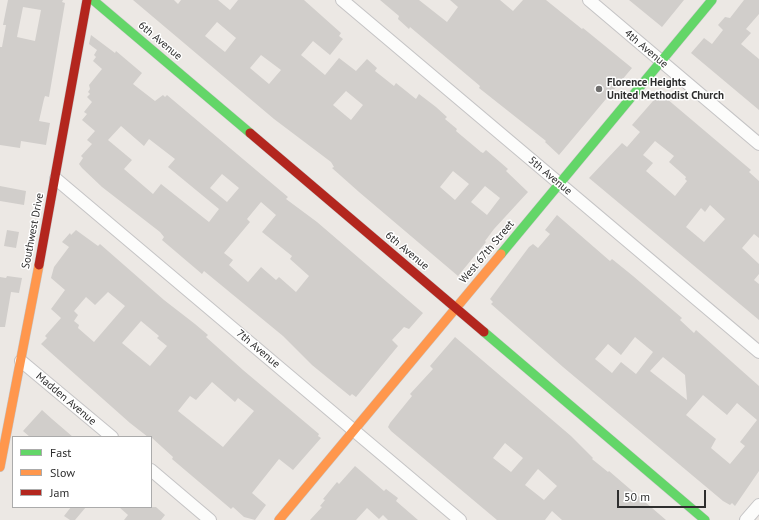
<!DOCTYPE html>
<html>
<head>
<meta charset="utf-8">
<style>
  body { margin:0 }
  #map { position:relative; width:759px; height:520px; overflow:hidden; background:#ece8e4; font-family:"PT Sans",sans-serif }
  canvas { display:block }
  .legend { position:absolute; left:12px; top:436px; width:140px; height:72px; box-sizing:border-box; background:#fff; border:1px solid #ababab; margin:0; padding:5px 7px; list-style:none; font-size:12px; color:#2e2e2e }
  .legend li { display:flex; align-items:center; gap:8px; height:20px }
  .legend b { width:20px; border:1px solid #ababab }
  .scale { position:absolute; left:617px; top:490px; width:89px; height:18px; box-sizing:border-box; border:2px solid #2e2e2e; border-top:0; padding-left:5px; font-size:12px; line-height:14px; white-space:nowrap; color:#2e2e2e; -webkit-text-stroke:3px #fff; paint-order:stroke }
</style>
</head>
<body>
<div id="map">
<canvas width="759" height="520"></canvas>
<ul class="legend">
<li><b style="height:5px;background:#63d668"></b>Fast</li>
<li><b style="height:5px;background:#ff974d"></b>Slow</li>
<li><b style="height:5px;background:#b3261e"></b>Jam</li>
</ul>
<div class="scale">50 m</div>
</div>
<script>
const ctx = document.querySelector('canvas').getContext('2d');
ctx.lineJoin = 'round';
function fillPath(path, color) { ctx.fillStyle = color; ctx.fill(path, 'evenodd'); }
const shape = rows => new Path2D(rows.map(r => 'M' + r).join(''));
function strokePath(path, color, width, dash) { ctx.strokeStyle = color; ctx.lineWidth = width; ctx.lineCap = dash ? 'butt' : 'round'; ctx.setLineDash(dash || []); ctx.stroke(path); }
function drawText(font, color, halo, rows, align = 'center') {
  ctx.font = font + ' "PT Sans",sans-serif'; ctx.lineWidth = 3; ctx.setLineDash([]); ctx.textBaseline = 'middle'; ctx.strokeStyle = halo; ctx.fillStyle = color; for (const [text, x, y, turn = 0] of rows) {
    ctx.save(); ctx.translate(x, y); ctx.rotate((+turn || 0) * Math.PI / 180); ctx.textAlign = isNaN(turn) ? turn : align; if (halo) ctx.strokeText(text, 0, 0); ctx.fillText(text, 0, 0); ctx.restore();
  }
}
const building = shape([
  [8,0,63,0,62,2,65,3,49,97,45,96,44,99,39,121,50,123,46,145,21,141,20,148,0,145,0,47,2,47,6,25,3,25],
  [23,7,41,10,35,41,17,37],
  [133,0,174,0,178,4,181,0,218,0,230,10,238,0,304,0,341,33,339,36,343,39,330,55,313,41,301,55,325,75,339,58,356,71,367,59,377,68,375,71,394,86,396,83,416,99,419,94,436,107,447,117,445,119,457,129,456,131,481,152,483,153,486,150,500,162,508,169,506,171,528,192,494,229,485,241,486,242,458,276,359,192,332,168,334,167,331,162,274,119],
  [217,22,236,38,225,52,205,36],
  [261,55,281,70,269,84,250,68],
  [346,91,363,105,351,120,333,105],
  [453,171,469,184,455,200,440,187],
  [485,186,500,198,487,215,471,202],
  [380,0,419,0,447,22,458,7,450,0,500,0,513,11,523,0,546,0,582,29,583,28,632,68,559,155,545,142,546,141,479,88,480,86,410,27,409,29,398,19,399,16],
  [629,0,684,0,662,27],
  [744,0,759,0,759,14,746,29,751,33,741,44,759,59,759,110,691,53,704,38,712,44,723,30,718,25,725,17,730,18],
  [91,35,115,53,116,51,142,73,133,84,155,101,163,95,165,97,167,95,288,197,286,199,317,222,423,313,409,329,404,327,392,340,398,346,356,397,352,394,350,396,312,365,283,336,204,271,202,274,162,240,164,237,160,232,102,187,82,168,79,164,83,158,81,156,92,144,87,140,95,131,82,120,87,114,84,112,92,102,87,97,90,94,88,92,90,89,89,85,102,69,93,61,96,57,94,55,97,50,89,44],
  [121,126,144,146,149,139,175,159,168,167,219,209,209,222,161,184,153,194,124,169,132,160,108,140],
  [222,174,239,188,227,202,210,188],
  [261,202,276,215,262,232,292,256,290,259,309,276,296,292,279,277,276,280,261,267,248,282,229,265,233,260,224,253,250,222,247,219],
  [660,93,751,170,749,172,759,181,759,238,754,234,742,248,759,264,759,274,754,280,759,284,759,320,589,178,622,143,627,147,640,132,632,125],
  [655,141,674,156,669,162,686,177,685,179,687,181,675,196,646,171,653,163,643,155],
  [710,205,725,219,704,242,686,227,701,208,705,212],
  [0,186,26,191,24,205,0,201],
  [557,215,610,261,612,259,633,276,682,318,680,320,694,333,696,330,759,386,759,471,735,506,732,503,730,505,723,501,563,367,491,304,493,302,490,299,529,247,533,244,538,248,550,234,545,230],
  [635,337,653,352,636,374,621,362,612,373,595,359,608,344,621,355],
  [663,357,685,375,687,400,650,371],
  [703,395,727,415,737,403,757,420,740,442,745,446,730,464,711,448,716,439,686,415],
  [7,230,19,232,16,248,4,246],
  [76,230,98,246,100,244,164,300,195,324,208,335,206,337,243,370,319,434,318,436,321,438,293,470,279,459,252,493,266,505,255,520,244,517,233,507,231,509,172,459,173,457,151,437,148,437,130,423,41,344,47,338,45,336,61,318,51,309,65,290,51,278,54,267,69,247,62,242,70,233,71,235],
  [108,292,125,306,94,342,78,328,79,325,74,321,78,315,74,311,86,297,95,305],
  [141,321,159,336,157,338,167,346,150,366,122,343],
  [212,382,235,402,238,398,254,411,223,447,178,411,190,396,196,400],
  [7,276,22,278,19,293,11,292,5,327,0,327,0,277,6,278],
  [455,337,571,436,593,458,592,459,608,472,609,471,666,520,562,520,552,511,545,520,497,520,391,431,388,427,390,423,412,396,410,394,433,369,430,366],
  [505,443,523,458,511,472,493,458],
  [538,469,557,486,544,500,525,485],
  [42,410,52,419,73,437,30,437,23,431],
  [355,466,384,491,386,489,398,498,396,501,418,520,388,520,383,515,379,519,367,508,356,520,310,520,322,507,320,506,325,500,323,499,337,482,339,484],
  [71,507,86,507,75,520,70,520,64,516],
  [119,507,156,507,165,515,161,520,124,520,128,515]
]);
const street = shape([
  [342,0,759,352],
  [589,0,759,144],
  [56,179,460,520],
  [21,361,112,437],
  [151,470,210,520],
  [746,520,759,505]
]);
const fast = shape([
  [93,0,250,133],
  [501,254,712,0],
  [484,332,705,520]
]);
const slow = shape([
  [0,467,39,265],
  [279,520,501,254]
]);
const jam = shape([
  [250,133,484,332],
  [39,265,87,0]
]);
const markers = [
  [599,89,4,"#706f6e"]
];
const streetNames = [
  ["6th Avenue",160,41,40],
  ["4th Avenue",646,49,40],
  ["5th Avenue",550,176,40],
  ["Southwest Drive",33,231,-79],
  ["6th Avenue",407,251,40],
  ["West 67th Street",487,252,-50],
  ["7th Avenue",258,349,40],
  ["Madden Avenue",66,399,40]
];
const poiNames = [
  ["Florence Heights",607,83],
  ["United Methodist Church",607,96]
];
fillPath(building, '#d1cecb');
strokePath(street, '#c5c4c5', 14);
strokePath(fast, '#c5c4c5', 10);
strokePath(slow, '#c5c4c5', 10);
strokePath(jam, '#c5c4c5', 10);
strokePath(street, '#fcfcfb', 12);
strokePath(fast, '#63d668', 9);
strokePath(slow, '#ff974d', 9);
strokePath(jam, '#b3261e', 9);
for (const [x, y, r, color] of markers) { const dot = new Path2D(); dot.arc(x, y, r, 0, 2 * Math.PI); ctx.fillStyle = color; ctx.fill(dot); strokePath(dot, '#fff', 1.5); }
drawText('11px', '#2e2e2e', '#fff', streetNames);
drawText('bold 11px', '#2e2e2e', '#fff', poiNames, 'left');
</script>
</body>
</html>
